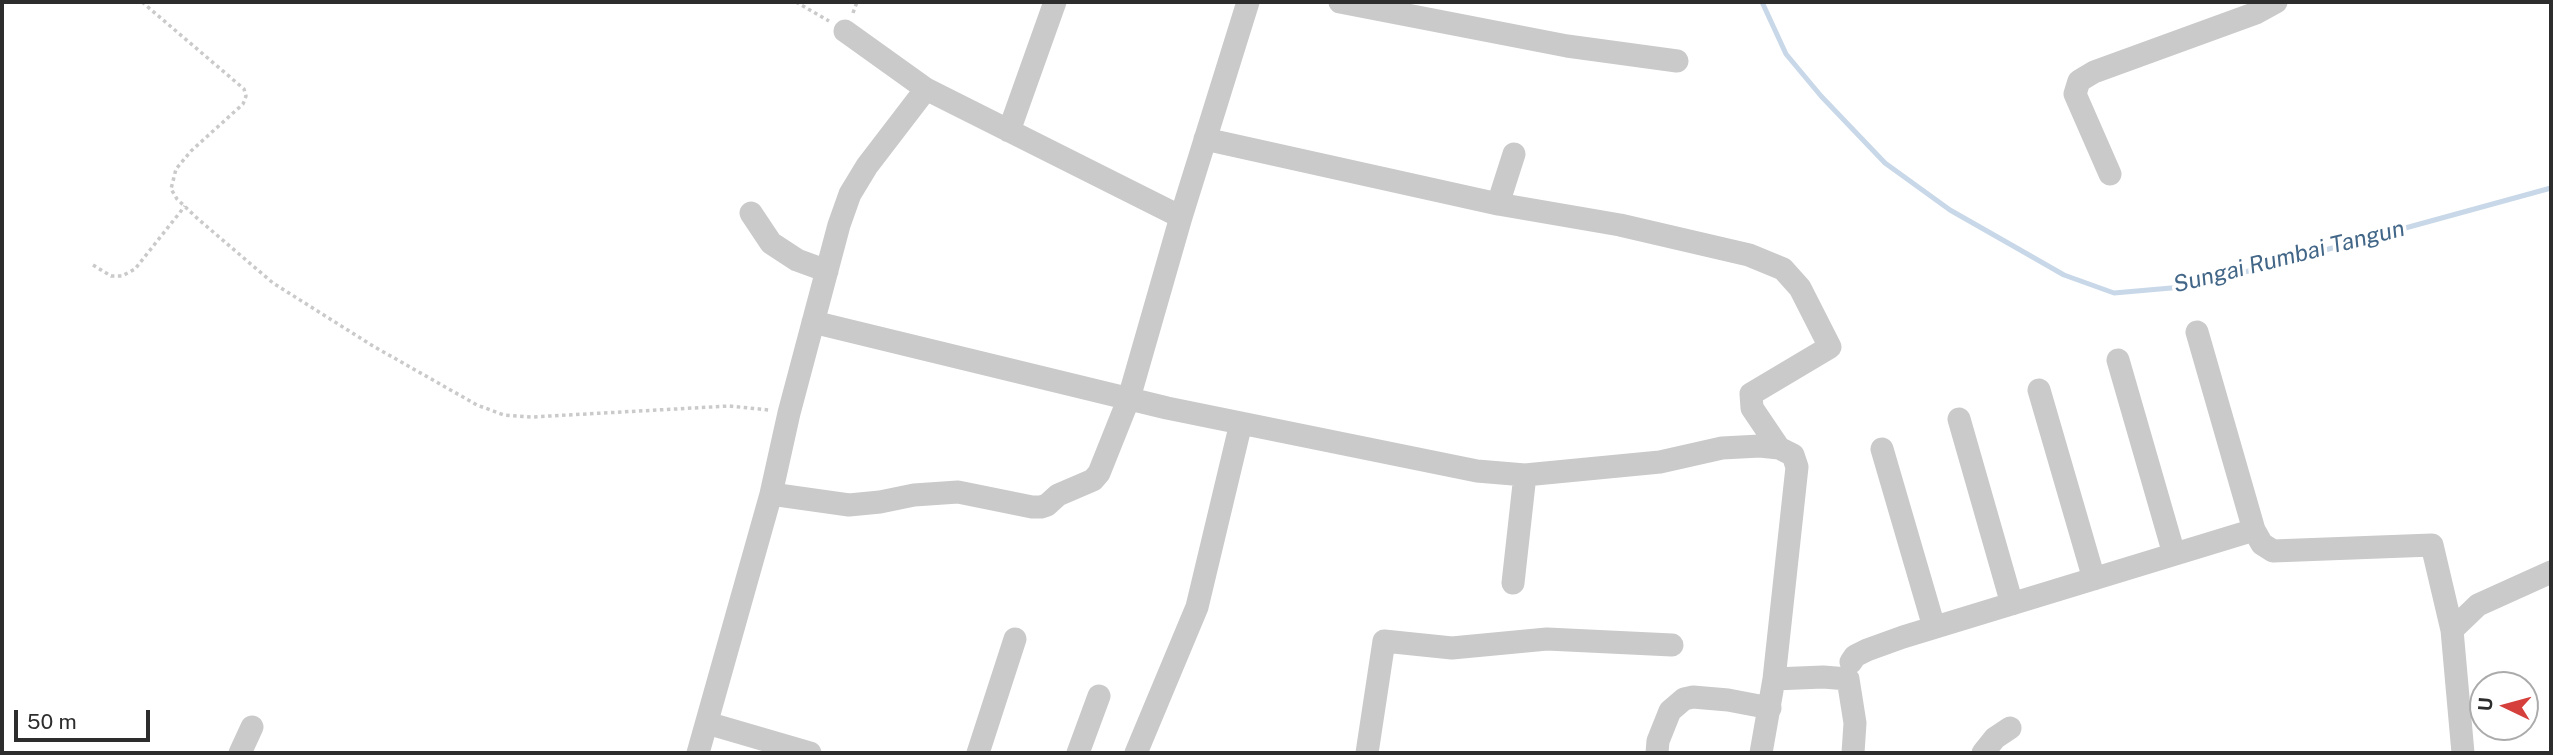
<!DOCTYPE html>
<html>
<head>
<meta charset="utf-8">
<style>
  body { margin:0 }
  #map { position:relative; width:2553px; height:755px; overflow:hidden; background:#fff; font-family:"Public Sans",sans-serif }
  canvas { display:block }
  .frame { position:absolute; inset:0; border:4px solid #2d2d2d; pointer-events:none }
  .north { position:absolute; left:2469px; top:671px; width:70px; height:70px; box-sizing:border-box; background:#fff; border:2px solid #ababab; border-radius:50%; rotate:275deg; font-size:19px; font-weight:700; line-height:28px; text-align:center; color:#2d2d2d }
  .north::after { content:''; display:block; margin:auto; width:24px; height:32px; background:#d6403c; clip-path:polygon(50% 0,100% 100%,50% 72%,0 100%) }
  .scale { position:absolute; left:14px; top:710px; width:136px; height:32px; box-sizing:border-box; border:4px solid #2d2d2d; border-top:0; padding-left:9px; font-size:21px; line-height:24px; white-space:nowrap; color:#2d2d2d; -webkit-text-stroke:5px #fff; paint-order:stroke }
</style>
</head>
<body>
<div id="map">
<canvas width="2553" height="755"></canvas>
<div class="frame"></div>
<div class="north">U</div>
<div class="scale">50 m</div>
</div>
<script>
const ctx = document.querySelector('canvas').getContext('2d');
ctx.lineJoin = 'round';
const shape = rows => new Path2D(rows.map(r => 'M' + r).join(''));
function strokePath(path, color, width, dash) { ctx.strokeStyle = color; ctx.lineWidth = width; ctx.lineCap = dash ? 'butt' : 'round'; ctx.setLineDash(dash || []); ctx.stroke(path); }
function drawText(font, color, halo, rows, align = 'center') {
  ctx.font = font + ' "Public Sans",sans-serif'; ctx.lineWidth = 7; ctx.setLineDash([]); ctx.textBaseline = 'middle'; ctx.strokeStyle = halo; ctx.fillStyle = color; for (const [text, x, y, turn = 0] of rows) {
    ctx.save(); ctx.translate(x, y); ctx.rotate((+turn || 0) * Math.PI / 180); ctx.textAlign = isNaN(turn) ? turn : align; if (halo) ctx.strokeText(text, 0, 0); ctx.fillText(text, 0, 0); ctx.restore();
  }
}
const stream = shape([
  [1762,2,1786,54,1821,96,1885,163,1950,210,2015,247,2064,275,2114,293,2194,286,2551,188]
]);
const path = shape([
  [142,2,244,89,246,96,243,104,191,151,176,169,171,189,177,199,198,219,273,283,373,346,477,405,504,415,532,417,729,406,769,410],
  [796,2,829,21],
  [853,13,857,2],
  [93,265,111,276,122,276,135,269,185,206]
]);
const minor = shape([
  [1340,2,1567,46,1677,61],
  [845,31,926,89,1181,217],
  [1009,131,1055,2],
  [1205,139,1498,204,1620,225,1749,255,1783,269,1800,288,1830,347,1751,394,1752,408,1779,448],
  [2110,174,2075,94,2079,81,2094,72,2256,13,2276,2],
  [1498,204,1514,154],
  [751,213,771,243,797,260,827,271],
  [813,322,1167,408,1477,471,1525,475,1660,462,1722,448,1760,446,1779,448,1793,455,1797,467,1774,679,1761,753],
  [2197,332,2254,530,2262,544,2273,551,2432,545,2452,630,2463,753],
  [2118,360,2174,554],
  [2039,390,2094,579],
  [1959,419,2012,604],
  [1882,449,1934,627],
  [771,494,849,505,880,502,914,495,958,492,1032,507,1041,507,1047,505,1058,495,1093,480,1099,473,1129,398,1181,217,1248,2],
  [1513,583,1525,475],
  [2452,630,2478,605,2551,572],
  [1851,662,1855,656,1867,650,1903,637,2254,530],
  [1774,679,1823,677,1848,679,1855,723,1853,753],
  [707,723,810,753],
  [240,753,252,727],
  [698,753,771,494,789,413,839,225,850,194,867,166,926,89],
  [978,753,1015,639],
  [1078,753,1099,696],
  [1136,753,1197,607,1241,423],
  [1367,753,1384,641,1452,648,1547,639,1672,645],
  [1657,753,1658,741,1670,711,1684,699,1693,697,1728,700,1770,708],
  [1983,753,1995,738,2010,728]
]);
const waterNames = [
  ["Sungai Rumbai Tangun",2289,257,-14]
];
strokePath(stream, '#c8d8e8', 5);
strokePath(path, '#cacaca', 3.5, [3.5, 3.5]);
strokePath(minor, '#cacaca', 23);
drawText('italic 23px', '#426687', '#fff', waterNames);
</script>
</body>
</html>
